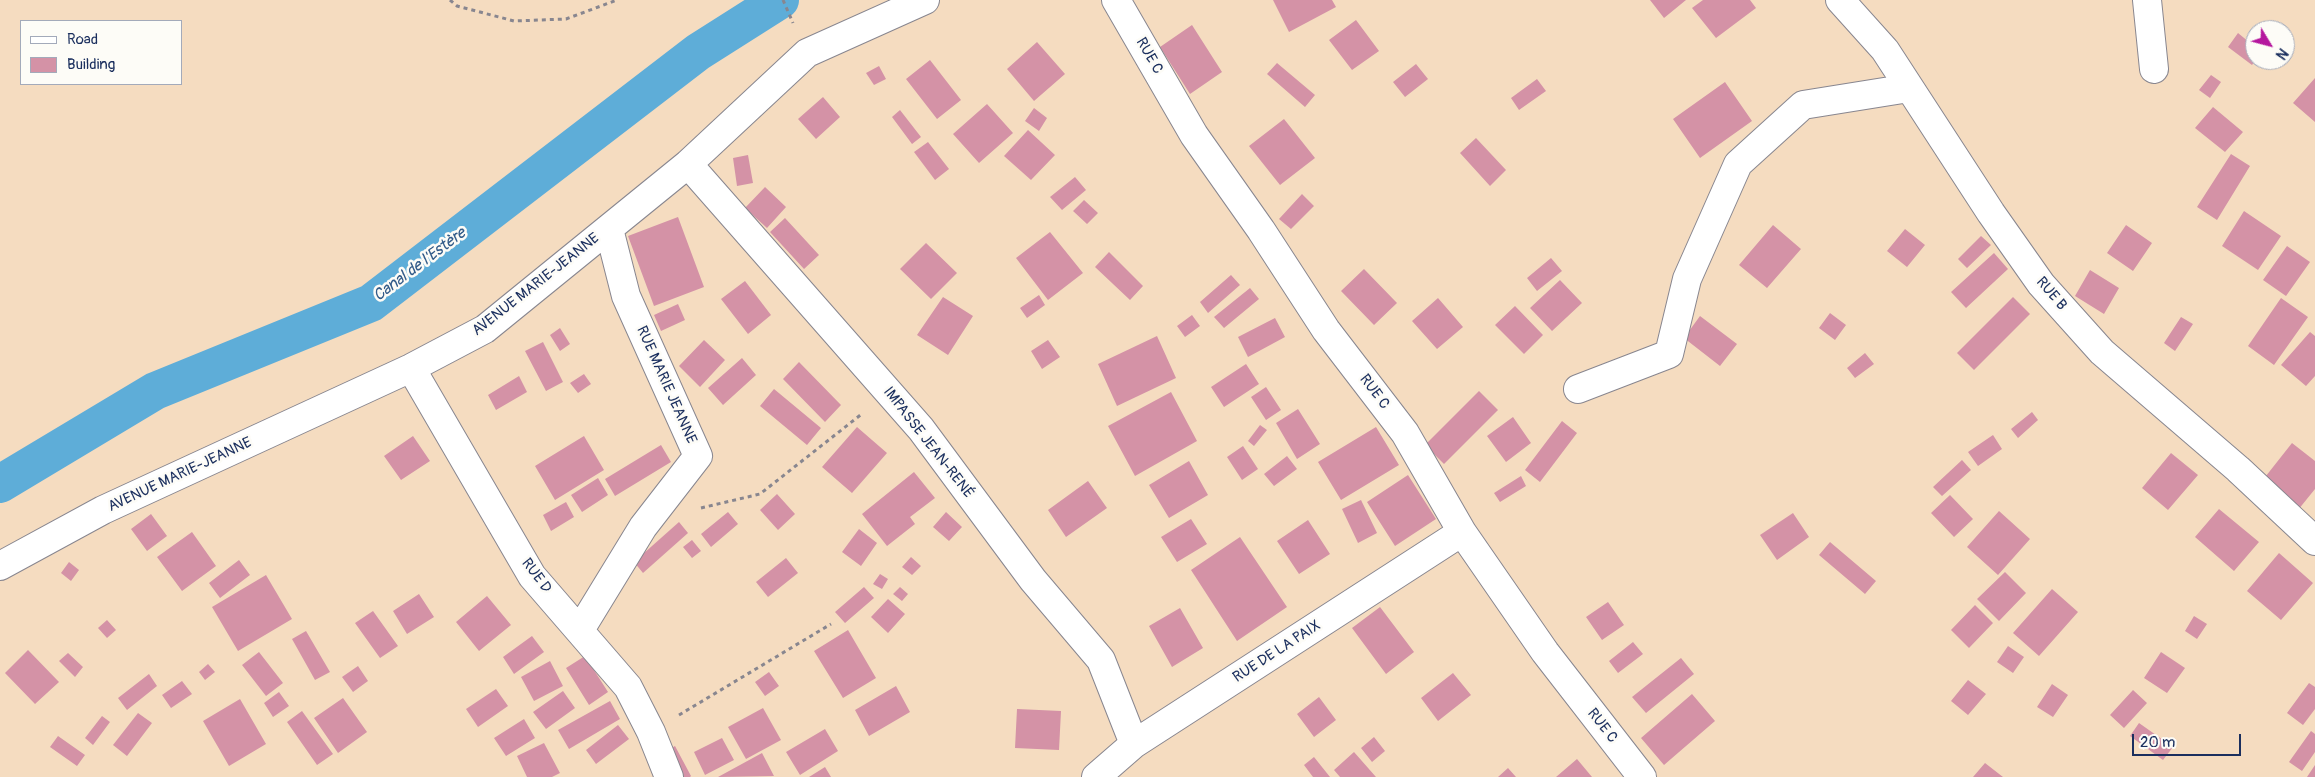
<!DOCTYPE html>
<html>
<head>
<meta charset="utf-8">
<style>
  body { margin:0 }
  #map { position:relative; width:2315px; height:777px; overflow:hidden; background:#f5dcc0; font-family:Pangolin,sans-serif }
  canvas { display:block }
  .legend { position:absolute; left:20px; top:20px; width:162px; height:65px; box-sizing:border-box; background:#fdfcf7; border:1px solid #a3aaba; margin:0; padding:6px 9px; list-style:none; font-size:15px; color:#1b2f5e }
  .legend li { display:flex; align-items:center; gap:10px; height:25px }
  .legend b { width:25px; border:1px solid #a3aaba }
  .north { position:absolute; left:2245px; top:20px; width:50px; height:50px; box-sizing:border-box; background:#fdfcf7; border:1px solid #a3aaba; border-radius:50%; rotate:127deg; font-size:14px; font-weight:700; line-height:20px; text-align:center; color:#1b2f5e }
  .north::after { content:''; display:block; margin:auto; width:18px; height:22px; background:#b5179e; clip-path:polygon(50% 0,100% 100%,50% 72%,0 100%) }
  .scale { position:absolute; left:2132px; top:734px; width:109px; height:22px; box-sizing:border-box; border:2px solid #1b2f5e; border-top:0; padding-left:6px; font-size:15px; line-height:18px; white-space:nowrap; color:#1b2f5e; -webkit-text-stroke:4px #fdfcf7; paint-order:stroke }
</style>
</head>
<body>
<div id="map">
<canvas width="2315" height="777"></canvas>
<ul class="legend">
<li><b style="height:6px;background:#fff"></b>Road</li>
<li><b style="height:14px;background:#d492a6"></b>Building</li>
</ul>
<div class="north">N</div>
<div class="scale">20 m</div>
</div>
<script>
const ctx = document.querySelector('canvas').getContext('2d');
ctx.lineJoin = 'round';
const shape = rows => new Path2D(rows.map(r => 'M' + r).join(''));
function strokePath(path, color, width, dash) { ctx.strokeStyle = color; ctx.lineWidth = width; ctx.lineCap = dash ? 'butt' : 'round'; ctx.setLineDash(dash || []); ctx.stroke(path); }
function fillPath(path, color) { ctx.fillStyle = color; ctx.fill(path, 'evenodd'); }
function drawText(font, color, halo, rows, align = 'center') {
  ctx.font = font + ' Pangolin,sans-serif'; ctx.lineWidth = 5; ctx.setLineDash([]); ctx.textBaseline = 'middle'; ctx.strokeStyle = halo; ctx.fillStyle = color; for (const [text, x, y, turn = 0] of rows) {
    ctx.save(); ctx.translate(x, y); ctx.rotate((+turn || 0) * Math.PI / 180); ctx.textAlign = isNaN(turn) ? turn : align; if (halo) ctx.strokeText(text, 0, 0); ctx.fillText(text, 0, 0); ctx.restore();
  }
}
const canal = shape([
  [0,484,155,391,371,303,698,52,780,0]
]);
const building = shape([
  [1273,0,1332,0,1336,7,1289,32],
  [1650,0,1686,0,1664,18],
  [1703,0,1750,0,1756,8,1716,38,1692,8],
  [1356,20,1379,51,1352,70,1329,40],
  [1192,25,1222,72,1190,94,1160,47],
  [2238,33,2255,47,2255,61,2252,65,2228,47],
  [1037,42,1065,74,1034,101,1007,69],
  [930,60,961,100,937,119,906,79],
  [1277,63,1315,95,1305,107,1267,74],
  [1416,64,1428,79,1405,97,1393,82],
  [879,66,886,79,874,85,866,73],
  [2211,75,2221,82,2210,98,2199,90],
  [2315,78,2315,122,2293,103],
  [1537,79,1546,91,1519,110,1511,98],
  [1725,82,1752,121,1700,158,1673,119],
  [823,97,840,117,816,139,798,119],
  [987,104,1013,133,979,163,953,134],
  [2213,107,2243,132,2225,152,2195,128],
  [1034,108,1047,118,1039,131,1025,121],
  [900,110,921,137,912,144,892,117],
  [1284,119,1315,158,1280,185,1249,146],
  [1028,130,1055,155,1031,180,1004,156],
  [1476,138,1506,170,1490,186,1460,153],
  [928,142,949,169,935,180,914,152],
  [2231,154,2250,166,2217,220,2197,207],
  [748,155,753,183,737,186,733,158],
  [1075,177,1086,190,1062,210,1050,197],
  [765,187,786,207,767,228,745,208],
  [1302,194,1314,206,1291,229,1279,219],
  [1084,200,1098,213,1087,224,1073,211],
  [2244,211,2281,236,2258,270,2222,246],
  [678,217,704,287,654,306,628,236],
  [785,218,819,255,804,269,770,232],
  [1773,225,1801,249,1767,288,1739,265],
  [2126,225,2152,243,2133,271,2107,253],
  [1905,229,1925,245,1907,267,1887,251],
  [1050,232,1083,273,1048,300,1016,258],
  [1981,236,1991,245,1967,268,1958,259],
  [926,243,957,273,931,299,900,269],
  [2287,246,2310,262,2286,296,2263,280],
  [1109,252,1143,286,1130,300,1095,267],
  [1994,253,2008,269,1966,308,1951,292],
  [1551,258,1562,271,1537,291,1527,278],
  [1364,269,1397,303,1374,325,1341,291],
  [2090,270,2119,288,2104,314,2075,296],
  [1231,275,1240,285,1208,313,1200,302],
  [1560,280,1582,303,1552,331,1530,308],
  [745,281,771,315,748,334,721,299],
  [1250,288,1259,299,1224,328,1214,317],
  [1039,295,1045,305,1027,318,1020,308],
  [943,297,973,316,948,355,917,335],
  [2013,297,2030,314,1974,370,1957,353],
  [1438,298,1463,327,1437,349,1412,321],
  [2281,298,2308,317,2274,365,2248,346],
  [678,304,685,320,661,331,654,315],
  [1515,306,1543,335,1524,354,1495,325],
  [1830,313,1846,325,1835,340,1819,328],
  [1192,315,1200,326,1185,337,1177,326],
  [1700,316,1737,344,1720,366,1684,338],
  [2181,317,2193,324,2175,351,2164,343],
  [1275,318,1285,337,1248,357,1238,337],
  [560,328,570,344,560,351,550,335],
  [2310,332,2315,336,2315,376,2306,386,2281,365],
  [1157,336,1176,378,1117,406,1098,364],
  [704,340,725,360,700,387,679,366],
  [1048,340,1060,357,1042,369,1031,351],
  [543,342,563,382,546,391,525,351],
  [1865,353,1874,364,1855,378,1847,368],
  [742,358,756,375,723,405,708,388],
  [799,362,841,405,825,422,783,379],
  [1246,364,1259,384,1224,407,1211,387],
  [584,374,591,384,578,393,570,383],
  [519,376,527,392,496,410,488,395],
  [1266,387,1281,410,1266,420,1251,397],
  [774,389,821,428,807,445,760,406],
  [1479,391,1498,410,1444,464,1425,445],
  [1171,392,1197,441,1135,476,1108,426],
  [1298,409,1320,444,1297,459,1276,423],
  [2032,412,2038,420,2018,438,2011,429],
  [1513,417,1531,443,1506,462,1487,436],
  [1562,421,1577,433,1540,482,1525,470],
  [1260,425,1267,430,1254,446,1248,441],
  [857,427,887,453,852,493,822,467],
  [1376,427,1399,465,1341,500,1318,462],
  [1993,435,2002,449,1978,466,1968,452],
  [413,436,430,461,401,480,384,456],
  [584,436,604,470,555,500,535,466],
  [2292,443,2315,461,2315,489,2298,510,2262,481],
  [661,445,671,462,615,496,605,479],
  [1243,446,1258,469,1242,480,1227,457],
  [2171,453,2198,475,2168,510,2142,488],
  [1287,456,1297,469,1274,486,1264,474],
  [1962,460,1971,470,1942,496,1933,487],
  [1189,461,1208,495,1169,518,1149,485],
  [914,472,935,498,910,517,915,524,887,546,862,514],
  [1408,475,1436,519,1395,546,1367,502],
  [1521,476,1526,486,1500,502,1494,493],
  [598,478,608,495,582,512,571,495],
  [1088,481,1107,508,1066,537,1048,510],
  [777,494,795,514,778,530,760,510],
  [1950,495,1973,519,1954,537,1931,513],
  [1361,500,1377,533,1358,543,1342,509],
  [566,502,574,517,551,531,543,515],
  [2219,509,2259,542,2234,571,2195,537],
  [1999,511,2030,539,1998,575,1967,547],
  [728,512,738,524,711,547,701,534],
  [946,512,962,527,949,541,933,527],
  [1793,513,1809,537,1777,560,1760,535],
  [151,514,167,536,147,551,131,529],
  [1191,519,1207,544,1177,562,1161,537],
  [1308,520,1330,554,1299,574,1277,541],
  [679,522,688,533,643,573,634,562],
  [859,529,877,543,861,566,842,552],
  [192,532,216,566,182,591,157,557],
  [1240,537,1287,607,1237,641,1191,570],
  [692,540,701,551,692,558,683,547],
  [1830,542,1876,581,1865,594,1819,555],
  [2279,553,2313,583,2281,620,2247,591],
  [911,557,921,566,912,575,902,567],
  [786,558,798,573,768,597,756,582],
  [239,560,250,575,220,598,209,583],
  [69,562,79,570,71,581,61,573],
  [2005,572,2026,593,1999,621,1977,599],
  [880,574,888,579,882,589,873,584],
  [266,575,292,619,238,651,212,607],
  [864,587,874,598,845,623,835,612],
  [900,587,908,594,902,601,893,594],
  [2052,589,2078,612,2039,656,2013,633],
  [419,594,434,617,407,634,393,611],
  [487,596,511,625,479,651,456,622],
  [888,599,905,614,888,633,871,617],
  [1608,602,1624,625,1602,640,1586,617],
  [1975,605,1993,623,1969,648,1951,630],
  [1380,607,1414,652,1386,674,1352,628],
  [1180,608,1203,648,1172,667,1149,626],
  [373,611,398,646,380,658,355,623],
  [2194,616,2207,624,2197,639,2185,631],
  [107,620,116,630,107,638,98,628],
  [848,630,876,678,843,698,814,651],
  [306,631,330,672,315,680,292,639],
  [532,636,544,652,514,674,503,657],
  [1633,642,1643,654,1618,673,1609,661],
  [2008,646,2024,657,2013,673,1997,662],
  [28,650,59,682,35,704,5,673],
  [259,652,283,683,266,696,242,665],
  [2161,652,2185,668,2167,693,2144,678],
  [68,653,83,667,75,677,59,661],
  [585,656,608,692,589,705,566,668],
  [1681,658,1694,674,1646,713,1632,697],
  [550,661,563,686,534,701,521,677],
  [208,664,215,672,205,680,199,672],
  [358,666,368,681,353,692,342,677],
  [769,672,779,686,765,696,755,682],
  [1453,673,1471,695,1438,721,1421,698],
  [149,674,157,686,127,710,118,698],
  [1968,680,1986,694,1968,715,1951,701],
  [182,681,192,694,171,708,162,695],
  [2309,683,2315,687,2315,709,2303,725,2287,713],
  [2052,684,2068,695,2053,717,2037,707],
  [896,686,910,712,869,736,855,710],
  [496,689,508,706,478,727,466,709],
  [2133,690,2147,703,2124,728,2110,715],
  [563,691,575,708,546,729,533,712],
  [279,692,289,706,273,717,264,703],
  [1692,694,1715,721,1664,765,1641,738],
  [1319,697,1336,720,1314,737,1297,714],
  [343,698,367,732,338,753,314,718],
  [240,699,266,744,229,766,203,721],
  [610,701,620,719,569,749,558,730],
  [763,708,781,740,746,759,728,727],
  [1017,709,1061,711,1059,750,1015,748],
  [302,711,333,754,317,765,287,722],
  [138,713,152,723,127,756,113,745],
  [102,716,110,722,93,745,85,738],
  [524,719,535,738,506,756,494,738],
  [2139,723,2173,747,2163,760,2130,736],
  [618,725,629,739,596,764,586,750],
  [825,729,838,751,800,775,786,752],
  [2311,731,2315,734,2315,752,2302,771,2289,762],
  [58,736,85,755,77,766,50,747],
  [1374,737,1385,751,1372,762,1361,748],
  [722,738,734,760,705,775,694,752],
  [544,743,560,773,552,777,527,777,517,756],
  [675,746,691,776,690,777,680,777,666,751],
  [1354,752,1376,777,1340,777,1334,770],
  [762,753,774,776,718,777],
  [1314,757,1330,777,1313,777,1304,765],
  [1577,759,1592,777,1556,777],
  [1985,763,2003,777,1973,777],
  [2315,765,2315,777,2307,777],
  [825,767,831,777,809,777],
  [1508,768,1516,777,1498,777]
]);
const path = shape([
  [450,0,457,6,514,21,566,19,617,0],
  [783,0,793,23],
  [701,508,760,494,863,413],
  [679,715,831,624]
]);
const minor = shape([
  [1116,0,1194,135,1261,230,1326,330,1405,433,1462,532,1545,652,1642,777],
  [1840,0,1885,50,1991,213,2041,284,2102,352,2238,469,2315,541],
  [2147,0,2154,69],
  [688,164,921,429,1033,580,1101,660,1134,744],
  [411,368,532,576,628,687,651,732,669,777],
  [1578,389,1669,354,1687,279,1738,164,1803,105,1909,88],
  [0,566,103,510,411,368,485,329,688,164,807,53,925,0],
  [580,630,643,527,698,456,626,296,609,229],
  [1096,777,1134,744,1462,532]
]);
const streetNames = [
  ["RUE C",1149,56,60],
  ["AVENUE MARIE-JEANNE",536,285,-38],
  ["RUE B",2051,294,49],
  ["RUE MARIE JEANNE",666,385,66],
  ["RUE C",1374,392,53],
  ["IMPASSE JEAN-RENÉ",928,443,52],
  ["AVENUE MARIE-JEANNE",180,475,-25],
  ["RUE D",536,576,53],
  ["RUE DE LA PAIX",1277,652,-33],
  ["RUE C",1602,726,52]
];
const waterNames = [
  ["Canal de l'Estère",420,265,-37]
];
strokePath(canal, '#5eadd8', 38);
fillPath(building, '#d492a6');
strokePath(minor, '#88868f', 30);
strokePath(path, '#88868f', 3, [4, 4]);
strokePath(minor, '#fff', 28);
drawText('15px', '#1b2f5e', '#fdfcf7', streetNames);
drawText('italic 16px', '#325b89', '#fdfcf7', waterNames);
</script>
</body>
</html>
